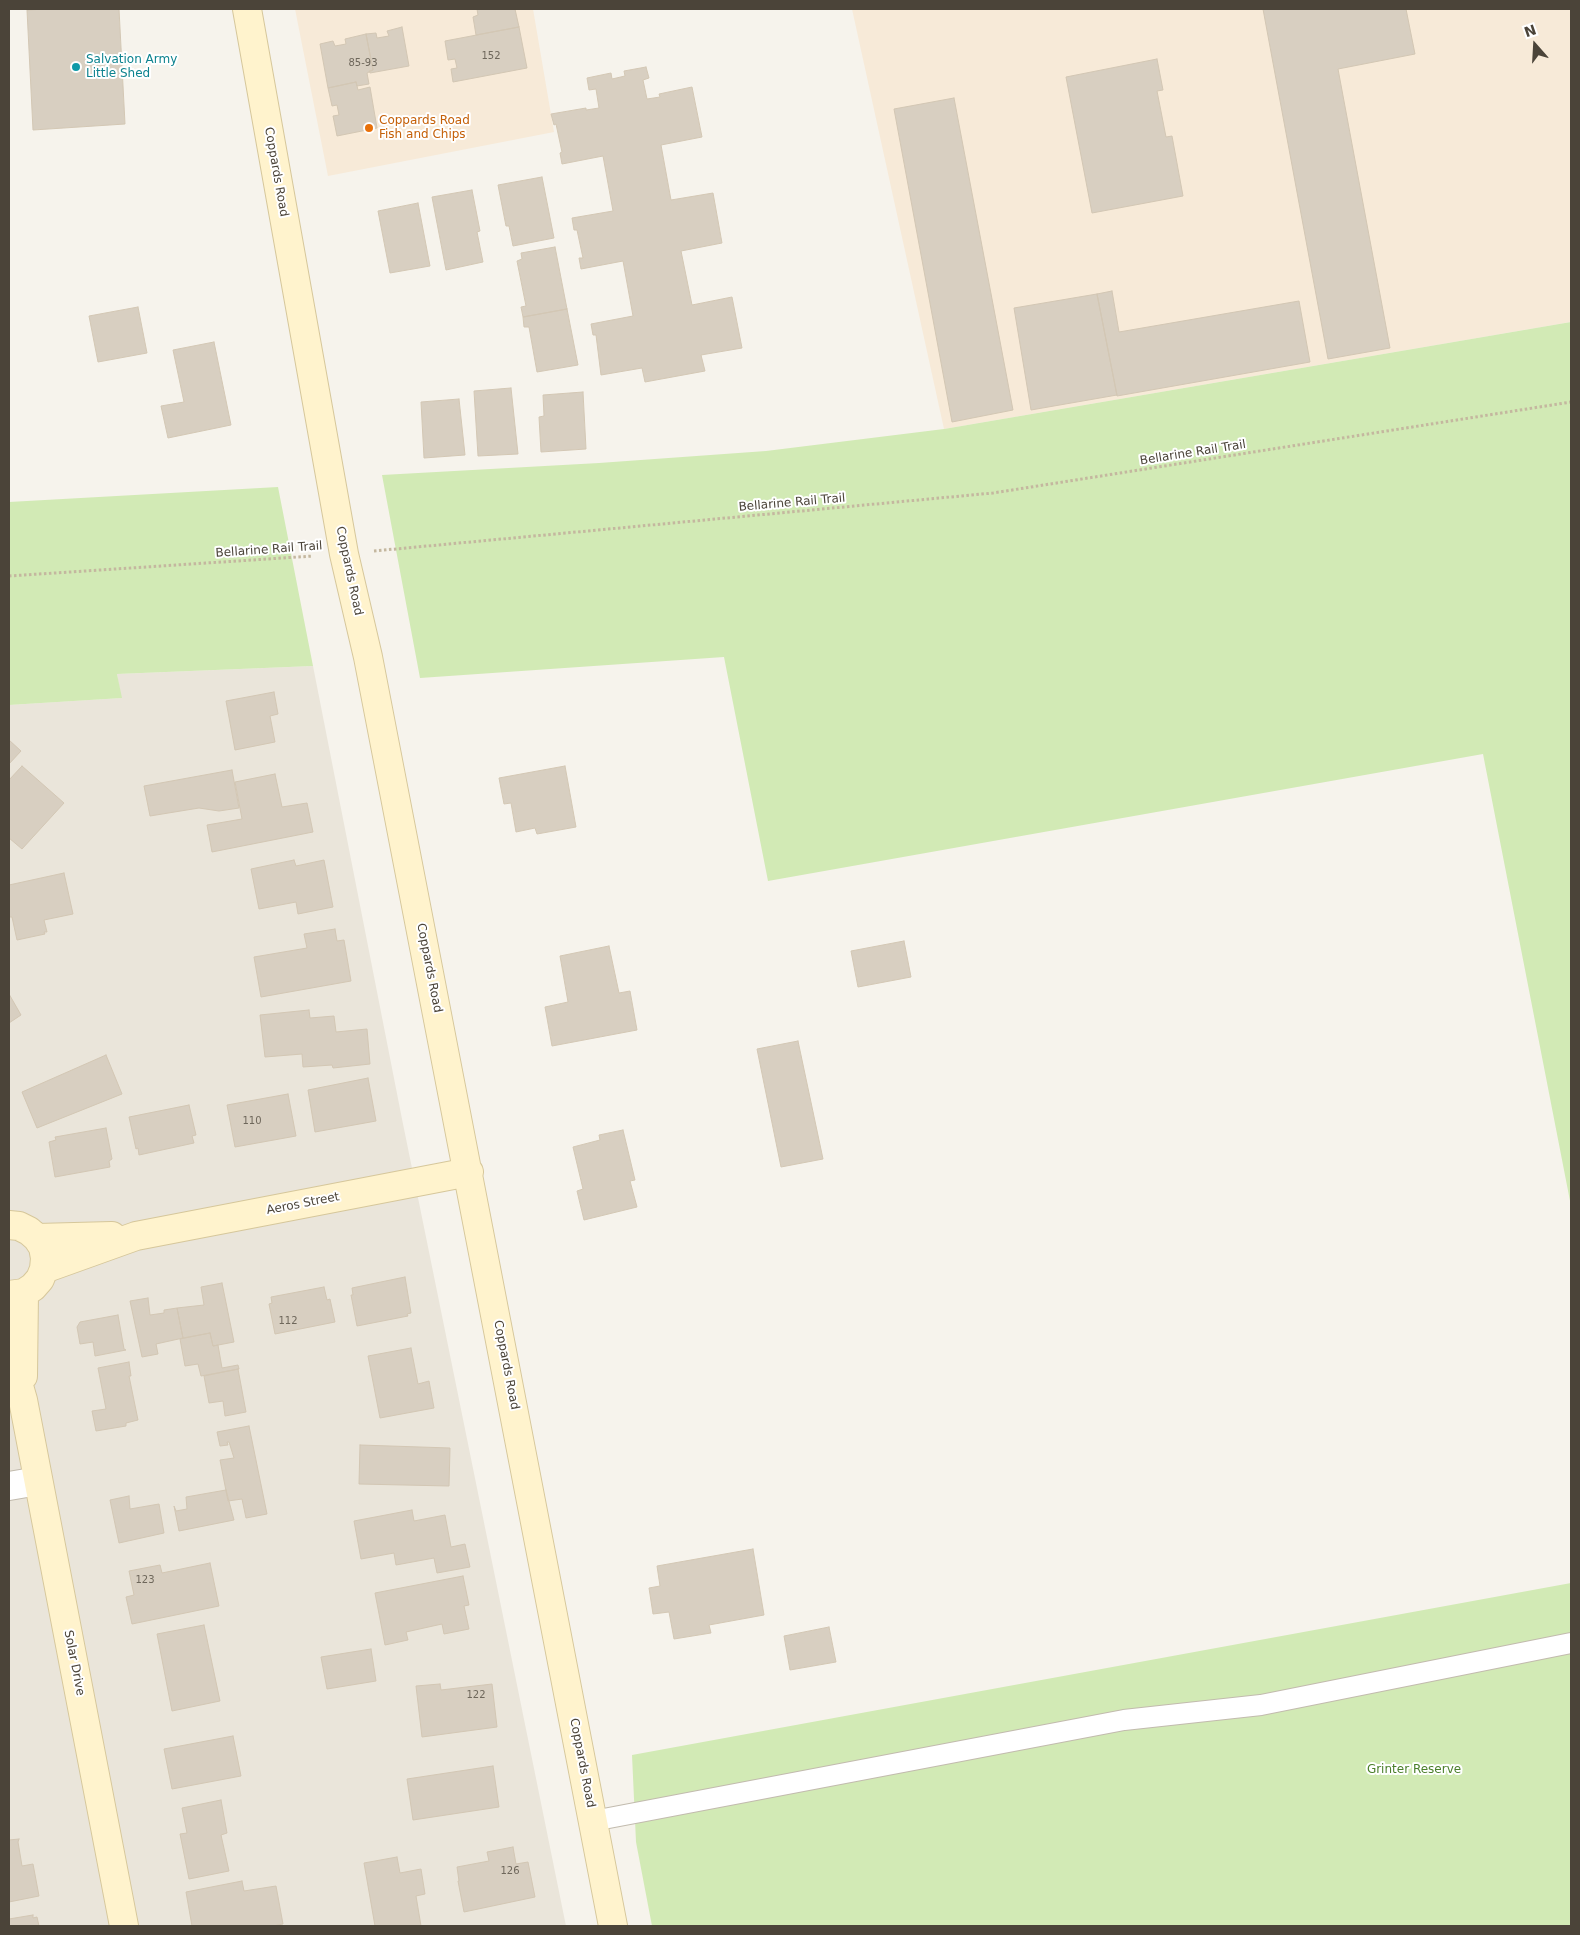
<!DOCTYPE html>
<html>
<head>
<meta charset="utf-8">
<style>
  body { margin:0 }
  #map { position:relative; width:1580px; height:1935px; overflow:hidden; background:#f6f3ec; font-family:"DejaVu Sans",sans-serif }
  canvas { display:block }
  .frame { position:absolute; inset:0; border:10px solid #4b4439; pointer-events:none }
  .north { position:absolute; left:1510px; top:20px; width:50px; height:50px; -webkit-text-stroke:4px #fff; paint-order:stroke; rotate:341deg; font-size:14px; font-weight:700; line-height:20px; text-align:center; color:#4b4439 }
  .north::after { content:''; display:block; margin:auto; width:18px; height:22px; background:#4b4439; clip-path:polygon(50% 0,100% 100%,50% 72%,0 100%) }
</style>
</head>
<body>
<div id="map">
<canvas width="1580" height="1935"></canvas>
<div class="frame"></div>
<div class="north">N</div>
</div>
<script>
const ctx = document.querySelector('canvas').getContext('2d');
ctx.lineJoin = 'round';
function fillPath(path, color) { ctx.fillStyle = color; ctx.fill(path, 'evenodd'); }
const shape = rows => new Path2D(rows.map(r => 'M' + r).join(''));
function strokePath(path, color, width, dash) { ctx.strokeStyle = color; ctx.lineWidth = width; ctx.lineCap = dash ? 'butt' : 'round'; ctx.setLineDash(dash || []); ctx.stroke(path); }
function drawText(font, color, halo, rows, align = 'center') {
  ctx.font = font + ' "DejaVu Sans",sans-serif'; ctx.lineWidth = 4; ctx.setLineDash([]); ctx.textBaseline = 'middle'; ctx.strokeStyle = halo; ctx.fillStyle = color; for (const [text, x, y, turn = 0] of rows) {
    ctx.save(); ctx.translate(x, y); ctx.rotate((+turn || 0) * Math.PI / 180); ctx.textAlign = isNaN(turn) ? turn : align; if (halo) ctx.strokeText(text, 0, 0); ctx.fillText(text, 0, 0); ctx.restore();
  }
}
const residential = shape([
  [313,666,402,1119,566,1926,9,1926,9,705,121,698,117,674]
]);
const commercial = shape([
  [295,9,533,9,554,132,328,176],
  [852,9,1571,9,1571,322,944,429]
]);
const green = shape([
  [1571,322,1571,1206,1483,754,768,881,724,657,420,678,382,475,599,463,766,451,944,429],
  [278,487,313,666,117,674,122,698,9,705,9,502],
  [1571,1583,1571,1926,652,1926,636,1842,632,1755]
]);
const building = shape([
  [46,9,119,9,125,124,33,130,27,10,46,9],
  [477,9,515,9,519,27,476,35,473,17,478,15,477,9],
  [1263,9,1406,9,1415,54,1338,69,1390,348,1328,359,1263,9],
  [402,27,409,66,370,73,369,71,373,70,366,34,376,33,377,38,389,36,387,31,402,27],
  [519,27,527,68,453,82,451,69,457,68,455,59,448,60,445,41,519,27],
  [366,34,373,70,367,73,369,84,357,86,356,82,328,88,320,44,333,41,335,46,346,44,345,39,366,34],
  [1157,59,1163,90,1157,91,1166,137,1172,136,1183,196,1092,213,1066,77,1157,59],
  [646,67,649,78,643,80,647,99,660,97,659,94,692,87,702,137,661,145,671,200,713,193,722,243,681,251,692,305,732,297,742,348,701,355,705,371,645,382,642,368,601,375,596,335,593,335,591,324,633,316,623,261,581,269,579,258,583,258,577,230,574,230,572,218,613,211,603,156,562,164,560,153,562,152,556,124,554,125,551,114,586,108,586,110,599,108,596,89,589,90,587,78,611,73,612,79,625,76,624,71,646,67],
  [356,82,358,90,370,87,377,128,337,136,333,116,339,115,337,105,332,106,328,88,356,82],
  [954,98,1013,410,952,422,894,109,954,98],
  [542,177,554,238,513,246,509,226,506,226,498,185,542,177],
  [472,190,480,231,477,232,483,262,446,270,432,197,472,190],
  [418,203,430,266,390,273,378,211,418,203],
  [555,247,567,309,523,317,521,307,526,306,517,261,522,259,521,253,555,247],
  [1112,291,1119,332,1299,301,1310,362,1117,396,1097,294,1112,291],
  [1097,294,1117,395,1031,410,1014,308,1097,294],
  [138,307,147,353,98,362,89,316,138,307],
  [567,309,578,365,537,372,529,327,524,327,523,317,567,309],
  [214,342,231,425,168,438,161,406,184,402,173,350,214,342],
  [511,388,518,454,478,456,474,391,511,388],
  [583,392,586,449,541,452,539,417,544,416,543,395,583,392],
  [459,399,465,455,424,458,421,402,459,399],
  [274,692,278,714,270,716,275,742,235,750,226,701,274,692],
  [9,740,21,751,9,764,9,740],
  [22,766,64,803,22,849,9,838,9,780,22,766],
  [565,766,576,827,537,834,535,828,516,832,511,803,504,804,499,778,565,766],
  [232,770,239,808,219,811,199,808,150,816,144,786,232,770],
  [275,774,282,807,307,803,313,832,212,852,207,825,242,819,235,782,275,774],
  [294,860,296,866,324,860,333,907,298,914,296,902,259,909,251,869,294,860],
  [64,873,73,914,44,920,47,932,44,932,45,934,17,940,12,917,9,917,9,885,64,873],
  [335,929,337,941,344,940,351,981,261,997,254,957,307,948,304,934,335,929],
  [904,941,911,977,858,987,851,951,904,941],
  [609,946,619,993,630,991,637,1030,552,1046,545,1007,568,1002,560,956,609,946],
  [9,994,21,1015,9,1023,9,994],
  [309,1010,310,1018,334,1016,336,1032,367,1029,370,1064,333,1068,332,1065,303,1067,302,1054,265,1057,260,1015,309,1010],
  [798,1041,823,1159,781,1167,757,1049,798,1041],
  [106,1055,122,1094,37,1128,22,1092,106,1055],
  [368,1078,376,1121,315,1132,308,1090,368,1078],
  [288,1094,296,1136,235,1147,227,1105,288,1094],
  [189,1105,196,1135,192,1136,194,1143,139,1155,138,1148,136,1149,129,1117,189,1105],
  [106,1128,112,1159,109,1161,110,1167,55,1177,49,1142,56,1140,55,1137,106,1128],
  [623,1130,635,1180,630,1181,637,1207,584,1220,577,1191,583,1189,573,1147,600,1140,599,1135,623,1130],
  [405,1277,411,1313,407,1314,408,1316,357,1326,351,1295,353,1295,352,1288,405,1277],
  [222,1283,234,1342,213,1346,210,1333,183,1338,177,1308,204,1305,201,1287,222,1283],
  [324,1287,327,1300,330,1299,335,1322,275,1334,269,1304,272,1303,271,1297,324,1287],
  [148,1298,150,1315,164,1313,164,1310,177,1308,183,1338,156,1344,158,1354,142,1357,130,1301,148,1298],
  [118,1315,124,1349,126,1350,95,1356,93,1342,80,1344,77,1327,80,1322,118,1315],
  [210,1333,213,1346,218,1345,222,1368,238,1365,239,1369,201,1376,198,1364,185,1366,180,1339,210,1333],
  [411,1348,418,1384,429,1381,434,1408,380,1418,368,1356,411,1348],
  [129,1362,131,1376,129,1376,138,1420,126,1423,126,1426,96,1431,92,1411,106,1409,98,1368,129,1362],
  [238,1369,246,1412,225,1416,223,1401,209,1403,204,1376,238,1369],
  [249,1426,267,1514,246,1518,242,1499,228,1501,220,1460,234,1458,229,1442,227,1442,228,1445,220,1446,217,1432,249,1426],
  [360,1445,450,1448,449,1486,359,1484,360,1445],
  [226,1490,234,1520,179,1531,174,1506,176,1511,187,1509,186,1497,226,1490],
  [129,1496,130,1509,159,1504,164,1533,119,1543,110,1500,129,1496],
  [412,1510,414,1521,445,1515,451,1547,465,1544,470,1567,437,1573,434,1558,396,1565,394,1553,361,1559,354,1521,412,1510],
  [753,1549,764,1615,709,1625,711,1633,674,1639,669,1612,653,1614,649,1588,660,1586,657,1566,753,1549],
  [210,1563,219,1606,132,1624,126,1597,134,1595,129,1571,160,1565,162,1573,210,1563],
  [463,1576,469,1605,464,1606,469,1629,444,1634,442,1624,406,1632,408,1640,385,1645,375,1593,463,1576],
  [204,1625,220,1701,172,1711,157,1634,204,1625],
  [829,1627,836,1662,790,1670,784,1636,829,1627],
  [371,1649,376,1681,327,1689,321,1657,371,1649],
  [440,1684,441,1690,492,1684,497,1727,422,1737,416,1686,440,1684],
  [233,1736,241,1776,172,1789,164,1749,233,1736],
  [493,1766,499,1807,413,1820,407,1779,493,1766],
  [221,1800,227,1833,221,1835,229,1871,189,1879,180,1834,187,1833,182,1808,221,1800],
  [19,1839,18,1842,22,1866,33,1864,39,1896,9,1902,9,1840,19,1839],
  [513,1847,516,1864,528,1862,535,1897,464,1912,458,1881,459,1881,457,1867,489,1861,487,1852,513,1847],
  [397,1857,400,1873,421,1869,425,1894,416,1896,421,1926,375,1926,364,1863,397,1857],
  [242,1881,244,1891,276,1886,283,1924,273,1926,192,1926,186,1892,242,1881],
  [33,1915,33,1918,37,1917,39,1926,9,1926,9,1919,33,1915]
]);
const path = shape([
  [374,551,993,493,1571,402],
  [9,576,313,556]
]);
const lane = shape([
  [593,1821,1124,1720,1261,1705,1571,1643]
]);
const street = shape([
  [9,1486,38,1481]
]);
const secondary = shape([
  [247,9,344,554,368,657,613,1926],
  [9,1225,19,1226,29,1231,37,1238,43,1247,45,1258,44,1269,40,1279,33,1287,24,1293,9,1295],
  [37,1238,112,1236],
  [44,1269,136,1236,469,1172],
  [9,1351,23,1400,124,1926],
  [23,1376,24,1293]
]);
const markers = [
  [76,67,5,"#0f9aa8"],
  [369,128,5,"#e8710a"]
];
const numberNames = [
  ["152",491,56],
  ["85-93",363,63],
  ["110",252,1121],
  ["112",288,1321],
  ["123",145,1580],
  ["122",476,1695],
  ["126",510,1871]
];
const cultureNames = [
  ["Salvation Army",86,60],
  ["Little Shed",86,74]
];
const foodNames = [
  ["Coppards Road",379,121],
  ["Fish and Chips",379,135]
];
const streetNames = [
  ["Coppards Road",276,172,80],
  ["Bellarine Rail Trail",1193,453,-9],
  ["Bellarine Rail Trail",792,503,-5],
  ["Bellarine Rail Trail",269,550,-4],
  ["Coppards Road",349,571,78],
  ["Coppards Road",429,968,79],
  ["Aeros Street",303,1204,-11],
  ["Coppards Road",506,1365,79],
  ["Solar Drive",74,1663,79],
  ["Coppards Road",582,1763,79]
];
const parkNames = [
  ["Grinter Reserve",1414,1770]
];
fillPath(residential, '#eae5da');
fillPath(commercial, '#f7ead8');
fillPath(green, '#d2eab5');
fillPath(building, '#d8cfc1');
strokePath(building, '#d3c7b4', 1);
strokePath(lane, '#c2bbae', 22);
strokePath(street, '#c2bbae', 30);
strokePath(secondary, '#d6c79b', 30);
strokePath(path, '#c4b79f', 3, [2.5, 2.5]);
strokePath(lane, '#fff', 20);
strokePath(street, '#fff', 28);
strokePath(secondary, '#fff3cd', 28);
for (const [x, y, r, color] of markers) { const dot = new Path2D(); dot.arc(x, y, r, 0, 2 * Math.PI); ctx.fillStyle = color; ctx.fill(dot); strokePath(dot, '#fff', 2); }
drawText('10px', '#6e675b', null, numberNames);
drawText('12px', '#0d838f', '#fff', cultureNames, 'left');
drawText('12px', '#c56008', '#fff', foodNames, 'left');
drawText('12px', '#4b4439', '#fff', streetNames);
drawText('12px', '#4a7f2a', '#fff', parkNames);
</script>
</body>
</html>
